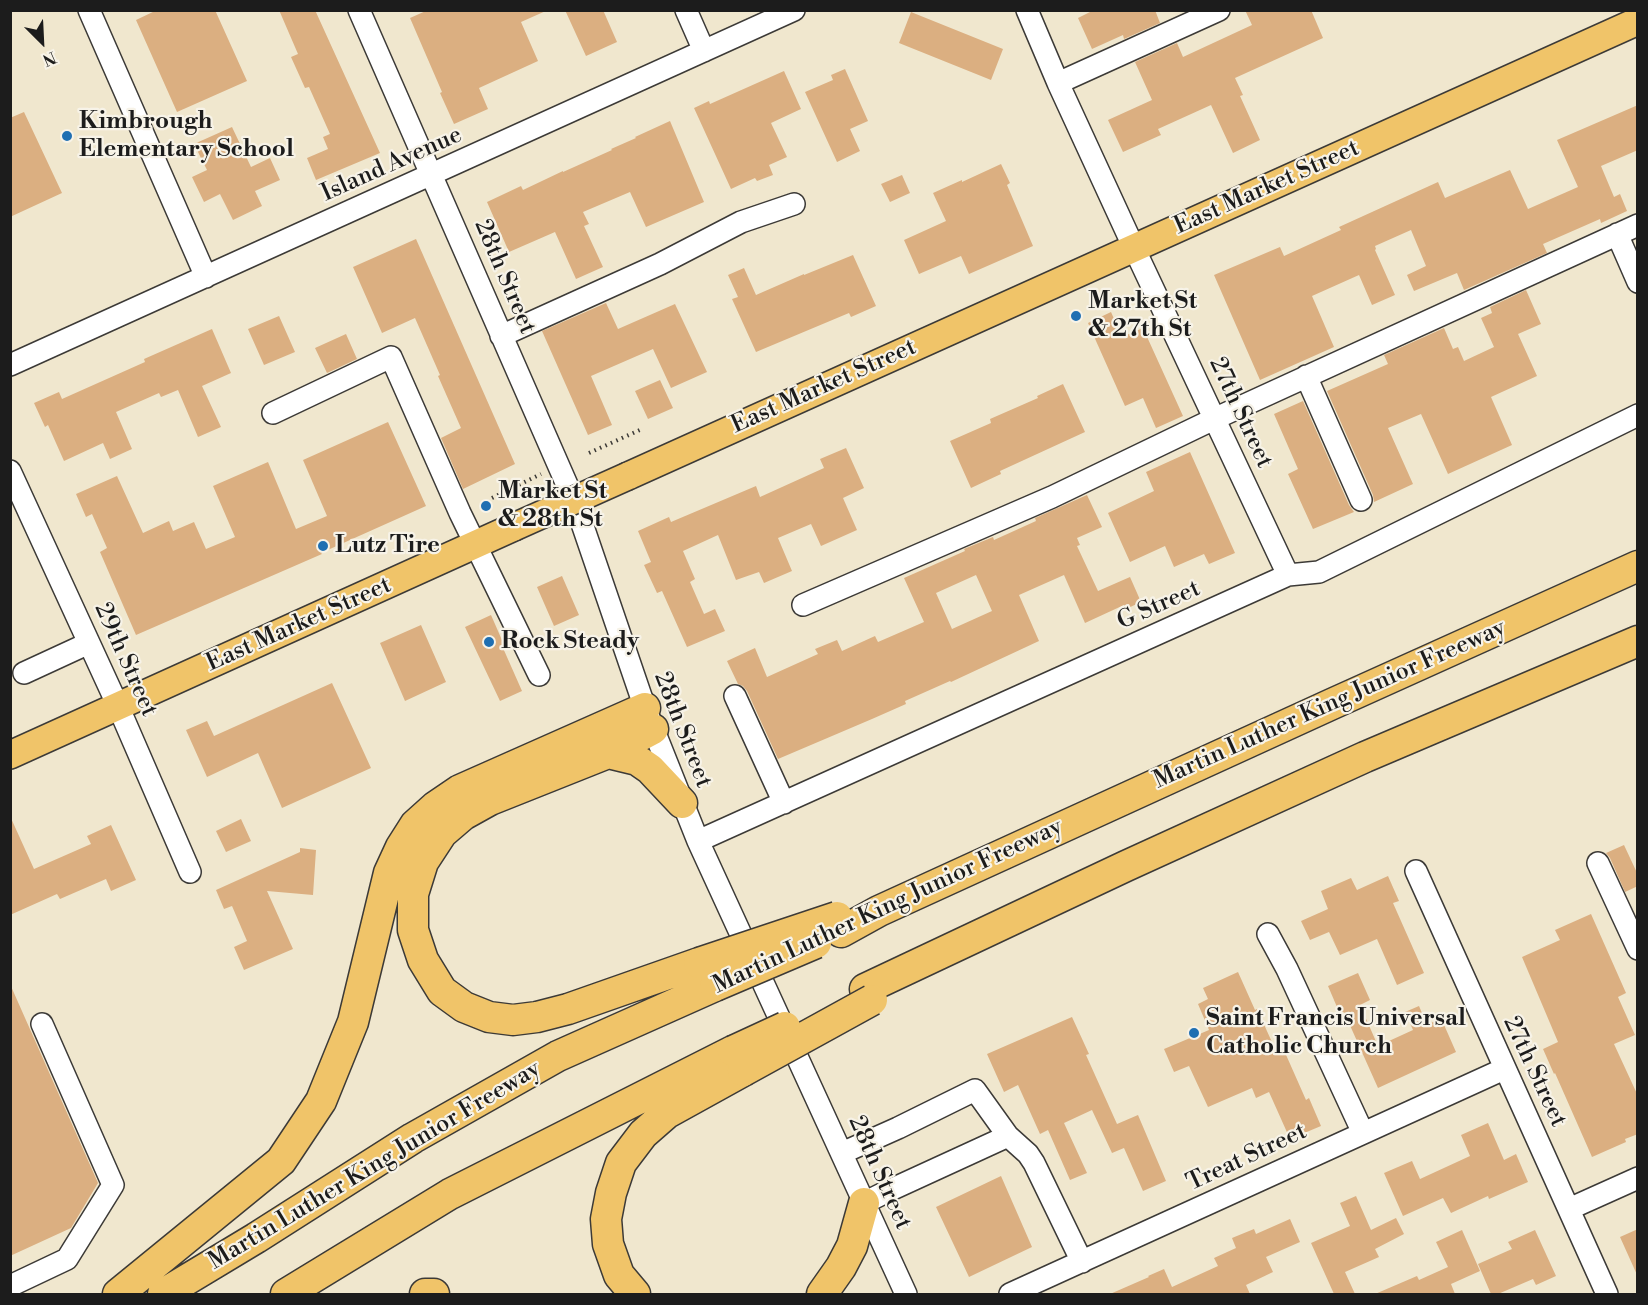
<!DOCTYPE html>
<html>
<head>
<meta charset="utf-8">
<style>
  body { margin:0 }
  #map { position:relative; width:1648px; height:1305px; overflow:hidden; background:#f0e7ce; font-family:"Libre Bodoni",serif }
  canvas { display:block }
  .frame { position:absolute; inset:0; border:12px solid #1c1c1c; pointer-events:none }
  .north { position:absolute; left:12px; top:12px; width:60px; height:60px; -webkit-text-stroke:4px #f7f3e8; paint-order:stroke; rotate:156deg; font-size:16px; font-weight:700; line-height:24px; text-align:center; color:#1c1c1c }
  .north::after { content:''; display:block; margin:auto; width:21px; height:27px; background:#1c1c1c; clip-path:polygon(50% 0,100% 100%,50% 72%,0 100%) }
</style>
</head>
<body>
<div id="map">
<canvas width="1648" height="1305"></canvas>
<div class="frame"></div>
<div class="north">N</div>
</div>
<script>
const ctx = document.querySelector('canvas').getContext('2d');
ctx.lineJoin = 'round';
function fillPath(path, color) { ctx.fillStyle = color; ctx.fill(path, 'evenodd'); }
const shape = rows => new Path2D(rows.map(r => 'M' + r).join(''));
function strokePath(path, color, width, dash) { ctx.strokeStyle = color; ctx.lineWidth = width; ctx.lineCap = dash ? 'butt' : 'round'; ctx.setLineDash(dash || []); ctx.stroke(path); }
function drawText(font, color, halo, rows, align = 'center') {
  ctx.font = font + ' "Libre Bodoni",serif'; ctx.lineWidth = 4.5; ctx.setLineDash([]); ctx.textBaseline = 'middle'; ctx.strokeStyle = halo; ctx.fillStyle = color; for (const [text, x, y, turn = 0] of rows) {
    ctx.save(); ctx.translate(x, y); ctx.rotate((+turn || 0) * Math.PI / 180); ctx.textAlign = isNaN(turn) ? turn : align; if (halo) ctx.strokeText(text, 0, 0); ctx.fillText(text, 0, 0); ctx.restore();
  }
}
const building = shape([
  [157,10,215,10,247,81,177,112,136,20],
  [279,10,315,10,380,153,316,180,307,158,328,149,323,137,330,134,309,87,305,88,291,57,298,54],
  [428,10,548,10,521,22,538,61,479,88,488,109,454,124,440,93,442,92,410,18],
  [565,10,603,10,617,42,586,56],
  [1094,10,1155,10,1160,23,1124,39,1123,35,1092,49,1078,18],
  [1245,10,1311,10,1323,38,1235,78,1243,95,1240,96,1260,140,1233,153,1211,105,1158,129,1161,135,1123,152,1108,120,1152,100,1135,62,1177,43,1183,57,1252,25],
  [911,12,1003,49,991,80,899,43],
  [845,69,868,121,850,129,860,151,837,162,805,92,833,80,831,75],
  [784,71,801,109,771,123,787,157,769,165,773,175,757,181,755,178,731,189,694,108,709,101,710,104],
  [1638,105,1638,150,1601,166,1614,197,1620,194,1627,211,1601,223,1600,219,1543,244,1547,253,1464,290,1457,273,1414,291,1407,275,1426,266,1411,230,1375,246,1376,249,1375,250,1395,295,1372,305,1359,275,1312,296,1334,347,1260,380,1214,275,1280,247,1284,256,1341,230,1339,227,1438,182,1445,198,1510,170,1528,209,1578,187,1557,140],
  [24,112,62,193,10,217,10,118],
  [670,121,704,202,646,227,630,192,583,212,589,224,584,226,603,267,576,279,555,232,509,252,487,202,521,186,523,190,563,171,563,172,612,150,611,149,636,138,635,137],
  [232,127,251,167,270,158,280,180,255,191,262,206,233,220,220,194,204,202,192,177,207,170,194,144],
  [1001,164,1010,183,1007,185,1033,246,969,274,961,256,919,274,904,240,946,221,933,193,962,180,962,182],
  [902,175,910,193,890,202,881,184],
  [416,239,515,464,463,489,441,438,461,428,438,376,440,375,415,318,382,333,353,267],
  [853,255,876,306,851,317,849,313,756,352,732,299,738,297,728,275,744,268,756,295,804,274,804,275],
  [1526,290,1541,324,1518,334,1537,376,1491,397,1512,445,1448,474,1421,414,1388,428,1413,484,1374,502,1373,495,1327,391,1388,364,1384,355,1444,328,1453,349,1458,347,1464,361,1494,347,1481,318,1492,313,1490,307],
  [606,303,618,329,675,304,707,372,671,388,653,349,591,376,612,425,588,435,542,331],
  [1111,312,1122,337,1143,328,1183,416,1156,428,1143,398,1125,406,1088,323],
  [279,316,295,352,264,365,248,329],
  [212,329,231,373,202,386,221,427,198,437,178,390,161,397,159,393,116,412,132,449,110,459,103,443,64,461,48,425,45,427,34,403,59,392,62,399,145,362,144,359],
  [346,334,357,359,327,373,315,348],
  [660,380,673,408,648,419,635,391],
  [1063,384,1085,432,1000,471,1001,474,971,488,950,441,991,423,990,419,1038,398,1037,396],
  [1303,401,1349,505,1354,512,1313,529,1288,474,1298,469,1274,414],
  [388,422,426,506,321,553,322,554,136,635,100,552,107,548,92,514,86,517,76,494,117,476,143,533,169,521,173,531,194,522,206,549,235,537,213,486,268,462,296,529,327,516,303,460],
  [846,448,864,488,843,498,857,530,821,546,811,524,778,538,792,571,764,583,759,572,736,580,718,535,683,551,695,579,690,582,704,614,715,609,725,631,687,647,662,591,657,593,644,565,651,562,638,531,669,517,671,522,756,486,760,497,824,468,820,459],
  [1190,452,1235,553,1209,564,1204,554,1174,567,1165,546,1130,562,1108,513,1154,491,1146,472],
  [1087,495,1102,527,1077,538,1080,545,1077,546,1098,591,1130,577,1141,602,1126,609,1124,605,1085,623,1064,575,1019,595,1039,641,951,682,950,681,905,701,906,704,872,719,778,759,747,691,743,686,738,684,727,661,755,648,767,677,818,654,815,649,837,640,842,651,875,636,878,642,924,622,904,578,965,551,964,549,993,537,994,540,1036,521,1035,518],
  [976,575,992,611,952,629,936,593],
  [562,576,579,615,554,626,537,587],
  [491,615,505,647,503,648,522,691,500,701,465,627],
  [421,625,446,682,405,701,380,643],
  [332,683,371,768,282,808,258,753,207,777,186,730,207,721,214,736],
  [10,816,34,869,91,844,87,836,111,825,136,880,111,891,106,879,60,899,57,894,10,915],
  [241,819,251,841,226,852,216,831],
  [1624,845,1638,875,1638,886,1625,892,1610,858,1606,853],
  [300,848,316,850,313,895,267,891,293,949,244,970,234,947,247,941,232,906,224,909,216,890,300,852],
  [1388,876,1399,901,1393,903,1424,973,1397,985,1377,939,1340,955,1329,932,1310,940,1301,921,1328,909,1321,891,1351,878,1357,890],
  [1591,914,1626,993,1618,997,1635,1035,1614,1044,1638,1096,1638,1134,1625,1139,1626,1142,1592,1157,1555,1073,1554,1074,1543,1049,1558,1042,1522,957,1560,940,1555,930],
  [1238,972,1255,1010,1257,1009,1276,1051,1283,1048,1306,1100,1309,1098,1321,1126,1290,1139,1269,1092,1256,1098,1252,1088,1208,1107,1189,1066,1174,1072,1164,1049,1209,1030,1198,1004,1208,999,1203,988],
  [1358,973,1370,1000,1360,1005,1378,1046,1413,1030,1405,1012,1419,1006,1427,1025,1441,1018,1456,1052,1378,1088,1344,1012,1340,1014,1328,986],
  [10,984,98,1183,71,1228,10,1256],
  [1072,1017,1089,1054,1086,1055,1117,1124,1138,1115,1166,1181,1143,1191,1124,1148,1112,1153,1092,1110,1064,1123,1087,1173,1070,1180,1048,1130,1040,1134,1018,1085,1004,1092,987,1054],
  [1488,1123,1504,1160,1516,1154,1528,1182,1489,1199,1488,1196,1451,1213,1443,1198,1403,1216,1384,1173,1412,1161,1420,1179,1470,1156,1461,1135],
  [1001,1176,1032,1247,969,1277,936,1207],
  [1356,1196,1371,1230,1396,1218,1404,1234,1375,1249,1379,1257,1345,1272,1355,1294,1334,1294,1311,1243,1350,1226,1340,1203],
  [1290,1219,1300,1242,1266,1257,1273,1272,1246,1285,1250,1294,1110,1294,1149,1277,1148,1276,1164,1269,1172,1287,1218,1266,1214,1258,1236,1248,1232,1238,1254,1229,1256,1234],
  [1638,1229,1638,1277,1620,1237],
  [1462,1230,1480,1271,1451,1284,1455,1294,1375,1294,1417,1276,1419,1280,1448,1267,1436,1242],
  [1535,1230,1556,1276,1536,1285,1533,1279,1498,1294,1491,1294,1478,1264,1512,1249,1508,1242]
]);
const path = shape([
  [589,453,642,429],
  [492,498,541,474]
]);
const minor = shape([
  [89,10,206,277],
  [359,10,575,503,645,708,698,841,906,1294],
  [686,10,704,51],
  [1027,10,1058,83,1134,248,1288,575],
  [1058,83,1219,10],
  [1617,234,1638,282],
  [501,336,660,264,741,222,794,204],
  [10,365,794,10],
  [1306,376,1361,500],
  [273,413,391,357,460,513,539,675],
  [10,471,118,706,190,872],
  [803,605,1052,497,1214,419,1638,225],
  [24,673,89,643],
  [735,696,784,803],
  [698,841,1288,575,1319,572,1638,415],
  [1598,863,1638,949],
  [1416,871,1607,1294],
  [1268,934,1287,969,1363,1133],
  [1008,1136,1028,1154,1034,1163,1082,1262],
  [842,1153,898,1128,975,1090,1008,1136,886,1192,864,1203],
  [1569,1209,1638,1178],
  [10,1286,67,1259,113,1185,42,1024],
  [1010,1294,1504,1069]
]);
const major = shape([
  [628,476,1638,21],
  [10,755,514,527]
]);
const highway = shape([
  [653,729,608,753,490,800,463,815,442,833,423,862,413,894,413,930,423,960,442,991,464,1007,489,1017,513,1020,537,1017,568,1009,699,963],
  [608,753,637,760,650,769,682,803],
  [841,932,879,911,1332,704,1638,566],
  [865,989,1126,866,1365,757,1638,641],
  [118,1294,281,1161,321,1101,353,1022,389,873,401,847,415,825,435,807,460,790,645,708],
  [163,1294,256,1238,413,1138,558,1056,715,986],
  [286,1294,450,1194,733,1051],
  [425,1294,434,1294],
  [635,1294,619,1275,608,1244,606,1219,611,1193,621,1163,643,1134,667,1113,743,1071],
  [822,1294,841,1267,852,1246,864,1203]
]);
const majorBridge = shape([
  [514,527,628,476]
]);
const highwayBridge = shape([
  [699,963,837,917],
  [715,986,816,943],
  [733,1051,785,1027],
  [743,1071,872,1000]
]);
const markers = [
  [67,136,6,"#1f6fb2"],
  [1076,316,6,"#1f6fb2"],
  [486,506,6,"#1f6fb2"],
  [323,546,6,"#1f6fb2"],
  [489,642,6,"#1f6fb2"],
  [1194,1033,6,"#1f6fb2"]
];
const poiNames = [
  ["Kimbrough",79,122],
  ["Elementary School",79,150],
  ["Market St",1088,302],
  ["& 27th St",1088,330],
  ["Market St",498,492],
  ["& 28th St",498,520],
  ["Lutz Tire",335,546],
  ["Rock Steady",501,642],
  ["Saint Francis Universal",1206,1019],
  ["Catholic Church",1206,1047]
];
const streetNames = [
  ["Island Avenue",392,165,-24],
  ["East Market Street",1267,188,-24],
  ["28th Street",504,277,67],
  ["East Market Street",824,387,-24],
  ["27th Street",1240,413,65],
  ["G Street",1159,606,-24],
  ["East Market Street",299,625,-24],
  ["29th Street",125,660,66],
  ["Martin Luther King Junior Freeway",1330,705,-24],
  ["28th Street",682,730,69],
  ["Martin Luther King Junior Freeway",888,907,-25],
  ["27th Street",1534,1072,65],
  ["Treat Street",1247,1158,-25],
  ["Martin Luther King Junior Freeway",375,1166,-31],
  ["28th Street",879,1173,66]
];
fillPath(building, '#dbaf81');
strokePath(minor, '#3c3a37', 24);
strokePath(major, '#3c3a37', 30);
strokePath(highway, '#3c3a37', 33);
strokePath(path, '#3c3a37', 4, [1.5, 4.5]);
strokePath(minor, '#fff', 21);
strokePath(major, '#f0c469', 27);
strokePath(highway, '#f0c469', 30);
strokePath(majorBridge, '#3c3a37', 30, []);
strokePath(highwayBridge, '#3c3a37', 33, []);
strokePath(majorBridge, '#f0c469', 27);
strokePath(highwayBridge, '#f0c469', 30);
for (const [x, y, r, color] of markers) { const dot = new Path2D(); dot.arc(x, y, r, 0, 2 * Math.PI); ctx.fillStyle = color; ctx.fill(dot); strokePath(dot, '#f7f3e8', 2); }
drawText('bold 24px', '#1c1c1c', '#f7f3e8', poiNames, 'left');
drawText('24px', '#1c1c1c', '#f7f3e8', streetNames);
</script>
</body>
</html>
